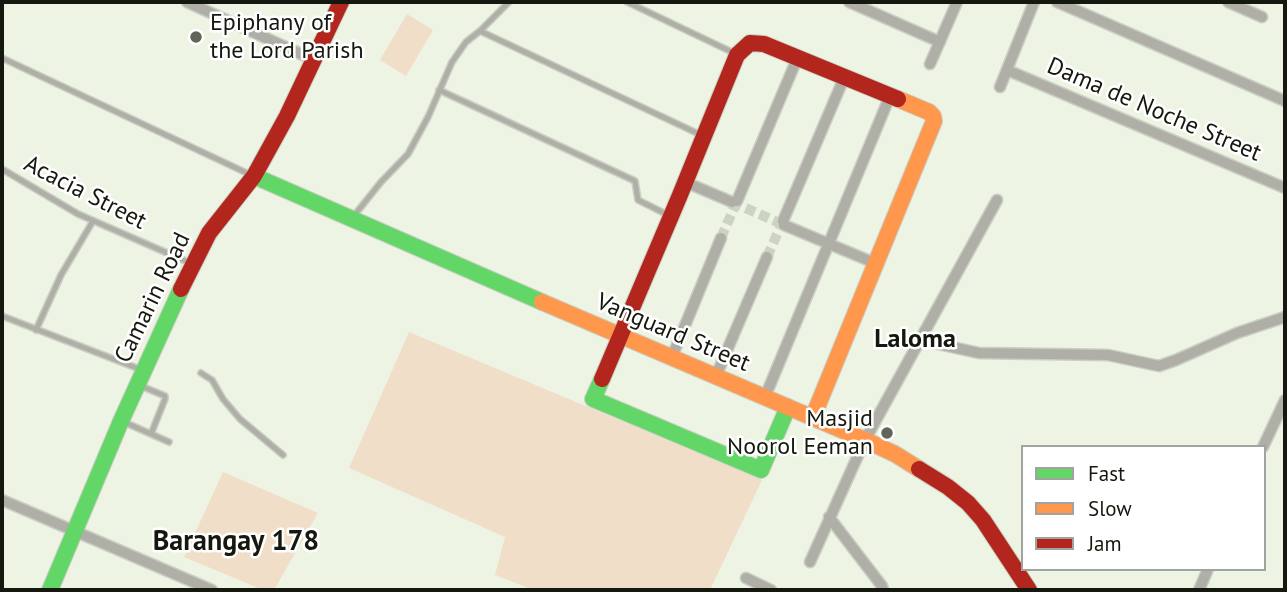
<!DOCTYPE html>
<html>
<head>
<meta charset="utf-8">
<style>
  body { margin:0 }
  #map { position:relative; width:1287px; height:592px; overflow:hidden; background:#eef4e3; font-family:"PT Sans",sans-serif }
  canvas { display:block }
  .frame { position:absolute; inset:0; border:4px solid #15180e; pointer-events:none }
  .legend { position:absolute; left:1021px; top:445px; width:245px; height:126px; box-sizing:border-box; background:#fff; border:2px solid #a1a39f; margin:0; padding:9px 12px; list-style:none; font-size:21px; color:#15180e }
  .legend li { display:flex; align-items:center; gap:14px; height:35px }
  .legend b { width:35px; border:2px solid #a1a39f }
</style>
</head>
<body>
<div id="map">
<canvas width="1287" height="592"></canvas>
<div class="frame"></div>
<ul class="legend">
<li><b style="height:9px;background:#63d668"></b>Fast</li>
<li><b style="height:9px;background:#ff974d"></b>Slow</li>
<li><b style="height:9px;background:#b3261e"></b>Jam</li>
</ul>
</div>
<script>
const ctx = document.querySelector('canvas').getContext('2d');
ctx.lineJoin = 'round';
function fillPath(path, color) { ctx.fillStyle = color; ctx.fill(path, 'evenodd'); }
const shape = rows => new Path2D(rows.map(r => 'M' + r).join(''));
function strokePath(path, color, width, dash) { ctx.strokeStyle = color; ctx.lineWidth = width; ctx.lineCap = dash ? 'butt' : 'round'; ctx.setLineDash(dash || []); ctx.stroke(path); }
function drawText(font, color, halo, rows, align = 'center') {
  ctx.font = font + ' "PT Sans",sans-serif'; ctx.lineWidth = 5; ctx.setLineDash([]); ctx.textBaseline = 'middle'; ctx.strokeStyle = halo; ctx.fillStyle = color; for (const [text, x, y, turn = 0] of rows) {
    ctx.save(); ctx.translate(x, y); ctx.rotate((+turn || 0) * Math.PI / 180); ctx.textAlign = isNaN(turn) ? turn : align; if (halo) ctx.strokeText(text, 0, 0); ctx.fillText(text, 0, 0); ctx.restore();
  }
}
const green = shape([
  [407,14,433,30,406,76,380,60],
  [409,332,762,480,710,590,533,590,495,575,505,537,349,468],
  [223,472,318,513,274,590,263,590,184,557]
]);
const streetTunnel = shape([
  [732,202,784,225],
  [721,238,737,201],
  [767,257,783,221]
]);
const lane = shape([
  [627,2,734,53],
  [480,31,701,135],
  [2,58,251,175],
  [439,90,635,181,638,200,668,215],
  [2,169,78,214,190,263],
  [353,217,381,182,408,154,428,117,452,62,466,42,480,31,509,2],
  [2,316,142,370],
  [36,330,61,275,93,221],
  [201,373,212,380,223,399,240,419,283,455],
  [141,386,165,396,165,399,151,434],
  [124,422,169,442]
]);
const street = shape([
  [187,2,314,60],
  [849,2,940,42],
  [1057,2,1285,101],
  [1228,2,1262,17],
  [930,64,957,2],
  [1007,70,1285,188],
  [1000,87,1034,2],
  [685,182,732,202],
  [737,201,797,59],
  [783,221,844,78],
  [784,225,877,264],
  [920,340,979,353,1108,355,1159,366,1176,360,1237,333,1285,317],
  [672,357,721,238],
  [716,376,767,257],
  [765,397,890,96],
  [1263,447,1285,400],
  [2,500,212,590],
  [829,517,882,586,883,590],
  [810,562,865,440,997,200],
  [746,578,771,590],
  [1199,590,1208,569]
]);
const fast = shape([
  [254,176,542,302],
  [602,379,593,399,761,470,788,407],
  [50,590,121,421,181,289]
]);
const slow = shape([
  [542,302,865,440,895,454,919,469],
  [813,417,934,121,933,116,929,112,898,99]
]);
const jam = shape([
  [181,289,209,233,254,176,287,116,341,2],
  [602,379,680,195,737,55,750,43,764,44,898,99],
  [919,469,948,487,968,503,983,520,1029,590]
]);
const markers = [
  [196,37,7,"#616559"],
  [887,433,7,"#616559"]
];
const poiNames = [
  ["Epiphany of",210,23],
  ["the Lord Parish",210,51],
  ["Masjid",873,419,"right"],
  ["Noorol Eeman",873,447,"right"]
];
const streetNames = [
  ["Dama de Noche Street",1154,110,23],
  ["Acacia Street",85,193,27],
  ["Camarin Road",153,298,-64],
  ["Vanguard Street",673,333,23]
];
const neighbourhoodNames = [
  ["Laloma",915,340]
];
const quarterNames = [
  ["Barangay 178",236,542]
];
fillPath(green, '#f0dec8');
strokePath(streetTunnel, '#cdd3c3', 10, [10, 5]);
strokePath(lane, '#cacfc3', 8);
strokePath(street, '#cacfc3', 13);
strokePath(fast, '#cacfc3', 18);
strokePath(slow, '#cacfc3', 18);
strokePath(jam, '#cacfc3', 18);
strokePath(lane, '#afafa8', 5);
strokePath(street, '#afafa8', 10);
strokePath(fast, '#63d668', 16);
strokePath(slow, '#ff974d', 16);
strokePath(jam, '#b3261e', 16);
for (const [x, y, r, color] of markers) { const dot = new Path2D(); dot.arc(x, y, r, 0, 2 * Math.PI); ctx.fillStyle = color; ctx.fill(dot); strokePath(dot, '#fff', 2.5); }
drawText('24px', '#15180e', '#fff', poiNames, 'left');
drawText('24px', '#15180e', '#fff', streetNames);
drawText('bold 26px', '#15180e', '#fff', neighbourhoodNames);
drawText('bold 28px', '#15180e', '#fff', quarterNames);
</script>
</body>
</html>
